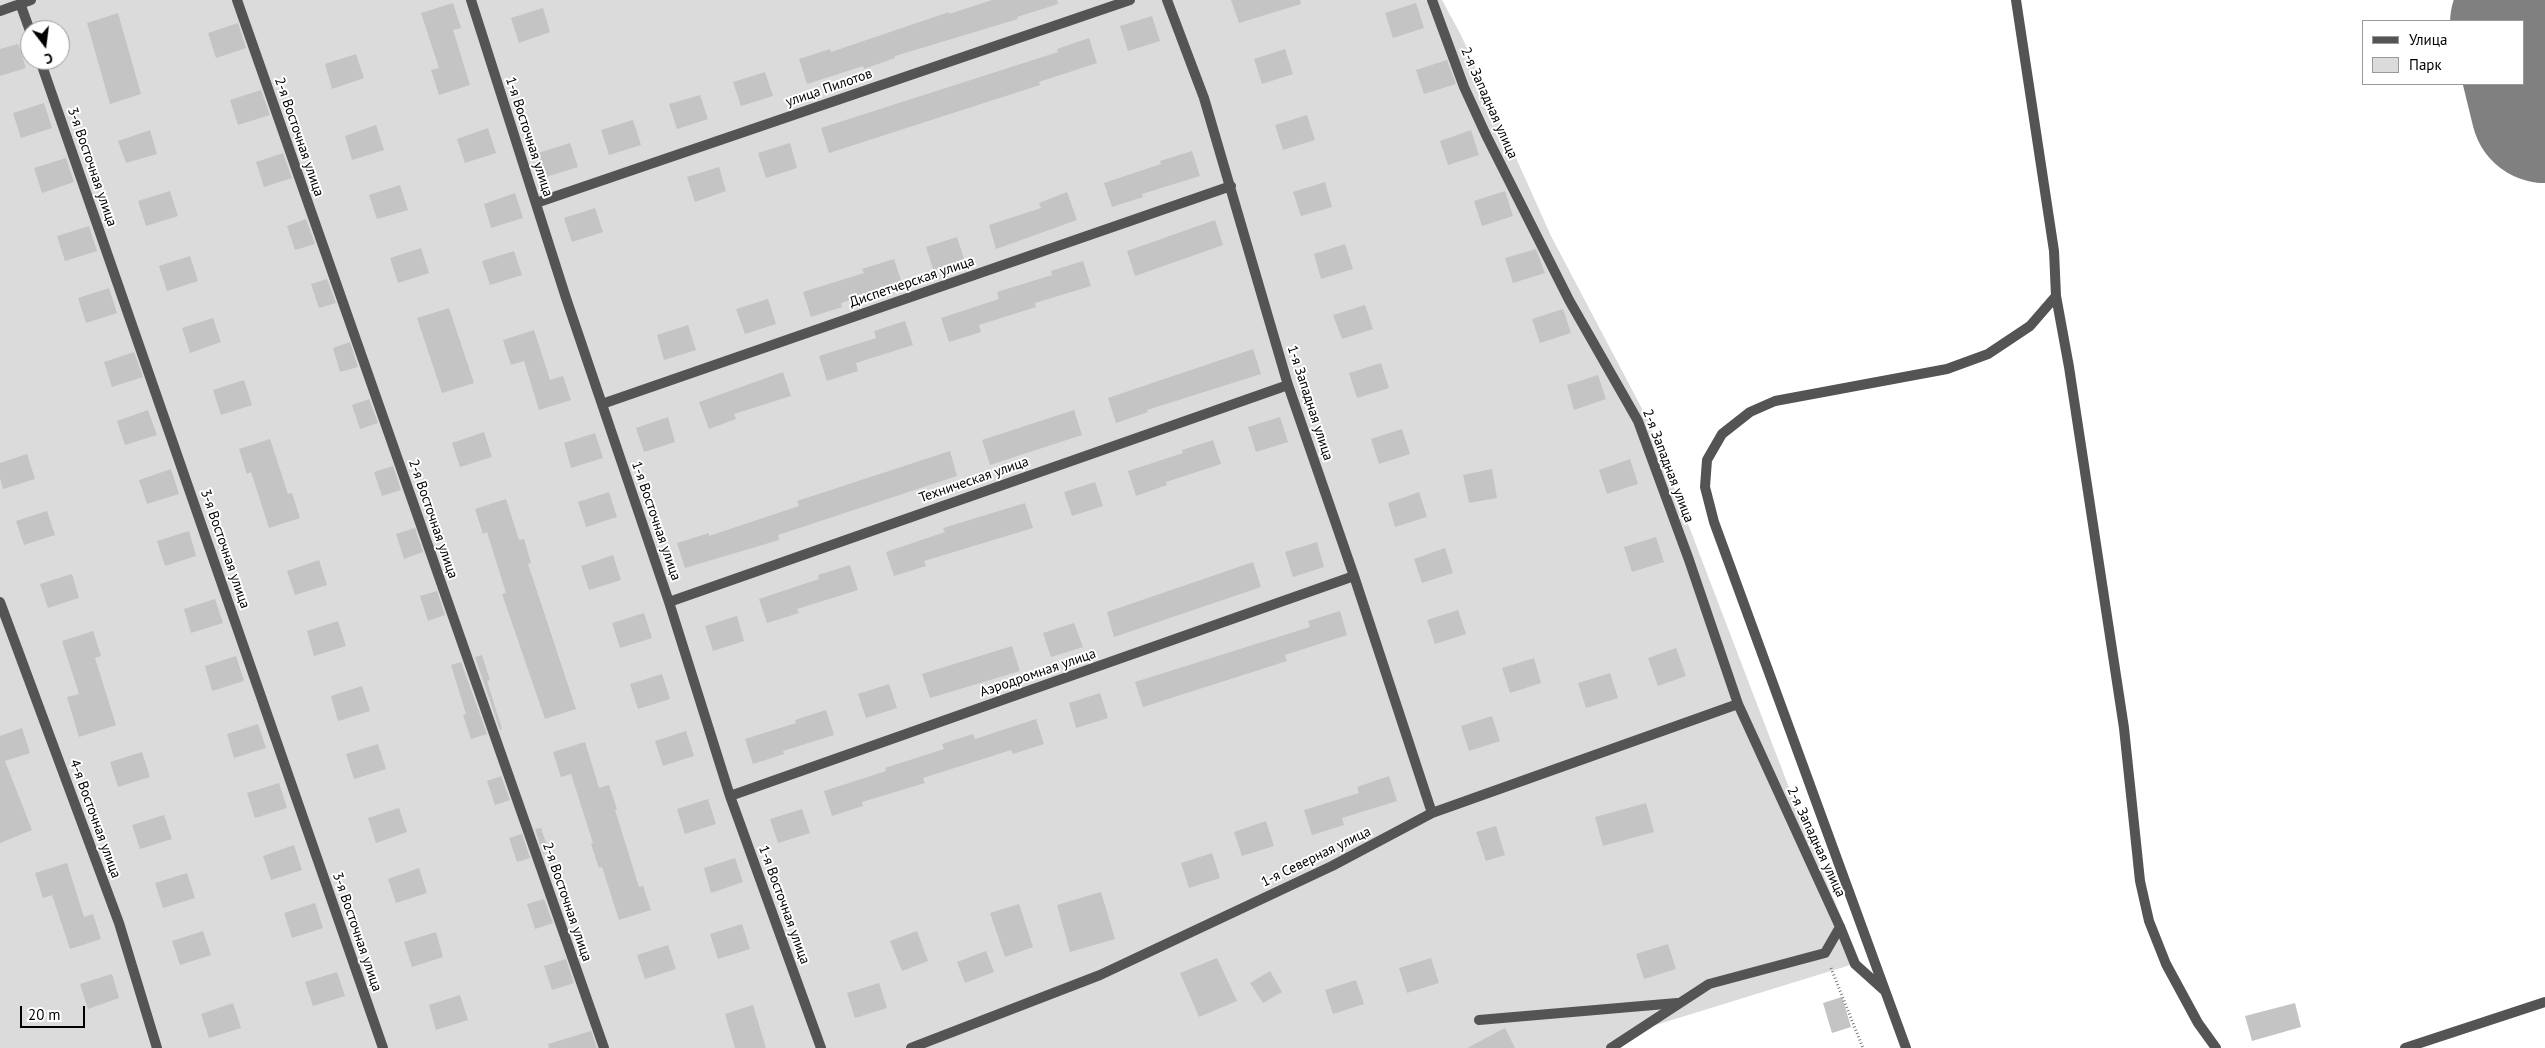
<!DOCTYPE html>
<html>
<head>
<meta charset="utf-8">
<style>
  body { margin:0 }
  #map { position:relative; width:2545px; height:1048px; overflow:hidden; background:#fff; font-family:"PT Sans",sans-serif }
  canvas { display:block }
  .legend { position:absolute; left:2362px; top:20px; width:162px; height:65px; box-sizing:border-box; background:#fff; border:1px solid #999; margin:0; padding:6px 9px; list-style:none; font-size:15px; color:#000 }
  .legend li { display:flex; align-items:center; gap:10px; height:25px }
  .legend b { width:25px; border:1px solid #999 }
  .north { position:absolute; left:20px; top:20px; width:50px; height:50px; box-sizing:border-box; background:#fff; border:1px solid #999; border-radius:50%; rotate:165deg; font-size:14px; font-weight:700; line-height:20px; text-align:center; color:#000 }
  .north::after { content:''; display:block; margin:auto; width:18px; height:22px; background:#000; clip-path:polygon(50% 0,100% 100%,50% 72%,0 100%) }
  .scale { position:absolute; left:20px; top:1006px; width:65px; height:22px; box-sizing:border-box; border:2px solid #000; border-top:0; padding-left:6px; font-size:15px; line-height:18px; white-space:nowrap; color:#000; -webkit-text-stroke:4px #fff; paint-order:stroke }
</style>
</head>
<body>
<div id="map">
<canvas width="2545" height="1048"></canvas>
<ul class="legend">
<li><b style="height:6px;background:#545454"></b>Улица</li>
<li><b style="height:14px;background:#dbdbdb"></b>Парк</li>
</ul>
<div class="north">С</div>
<div class="scale">20 m</div>
</div>
<script>
const ctx = document.querySelector('canvas').getContext('2d');
ctx.lineJoin = 'round';
function fillPath(path, color) { ctx.fillStyle = color; ctx.fill(path, 'evenodd'); }
const shape = rows => new Path2D(rows.map(r => 'M' + r).join(''));
function strokePath(path, color, width, dash) { ctx.strokeStyle = color; ctx.lineWidth = width; ctx.lineCap = dash ? 'butt' : 'round'; ctx.setLineDash(dash || []); ctx.stroke(path); }
function drawText(font, color, halo, rows, align = 'center') {
  ctx.font = font + ' "PT Sans",sans-serif'; ctx.lineWidth = 4; ctx.setLineDash([]); ctx.textBaseline = 'middle'; ctx.strokeStyle = halo; ctx.fillStyle = color; for (const [text, x, y, turn = 0] of rows) {
    ctx.save(); ctx.translate(x, y); ctx.rotate((+turn || 0) * Math.PI / 180); ctx.textAlign = isNaN(turn) ? turn : align; if (halo) ctx.strokeText(text, 0, 0); ctx.fillText(text, 0, 0); ctx.restore();
  }
}
const green = shape([
  [0,0,1442,0,1461,35,1551,236,1649,422,1806,832,1860,962,1646,1028,1614,1048,0,1048],
  [30,30,60,30,60,60,30,60]
]);
const runway = shape([
  [2524,23,2545,109]
]);
const building = shape([
  [992,0,1057,0,1058,4,1017,17,1018,19,895,56,895,58,864,69,863,66,807,84,799,59,830,49,831,52,949,12,949,14],
  [1231,0,1300,0,1301,4,1239,23],
  [453,3,461,28,453,30,470,85,439,95,431,70,439,68,421,13],
  [1416,3,1424,28,1393,38,1385,13],
  [543,8,550,32,519,43,511,18],
  [118,13,141,94,110,104,87,23],
  [1152,16,1160,41,1128,51,1120,26],
  [238,23,246,48,216,58,208,33],
  [1089,38,1097,63,1039,82,1040,85,829,153,821,128,1058,52,1057,49],
  [18,44,26,68,0,76,0,49],
  [1285,49,1293,74,1262,84,1254,59],
  [356,54,364,78,332,89,325,64],
  [1447,60,1456,84,1424,94,1416,70],
  [765,72,773,96,741,106,733,82],
  [261,90,270,115,238,125,230,100],
  [700,95,708,119,677,129,669,104],
  [44,103,52,128,21,138,13,113],
  [1307,115,1315,140,1283,150,1275,125],
  [633,120,641,145,609,155,601,130],
  [376,125,384,150,352,160,345,136],
  [488,128,496,153,465,163,457,139],
  [150,130,157,154,126,163,118,141],
  [1471,130,1479,155,1448,165,1440,141],
  [570,143,578,167,546,177,538,153],
  [790,143,797,168,766,178,758,153],
  [1192,151,1200,176,1142,194,1143,197,1112,207,1104,183,1161,164,1160,161],
  [283,153,292,178,264,187,256,162],
  [66,158,74,182,42,193,34,168],
  [719,167,726,191,695,202,687,177],
  [1325,182,1332,207,1301,216,1293,192],
  [400,185,408,210,377,219,369,195],
  [170,191,178,216,146,226,138,201],
  [1505,191,1513,216,1482,226,1474,201],
  [1067,192,1077,220,996,249,989,225,1041,208,1039,203],
  [515,193,523,218,491,228,484,204],
  [595,208,603,232,572,242,564,218],
  [306,219,315,244,295,250,287,226],
  [1215,220,1223,245,1135,276,1127,251],
  [89,226,97,251,65,261,57,236],
  [957,237,965,262,934,272,926,247],
  [1345,244,1353,269,1321,279,1314,254],
  [421,248,429,273,398,283,390,258],
  [1536,249,1545,273,1513,283,1505,258],
  [514,251,522,275,490,285,482,261],
  [190,256,198,281,167,291,159,266],
  [894,259,902,283,841,303,842,307,811,317,803,292,864,273,862,269],
  [1083,261,1091,286,1035,303,1036,307,979,325,981,332,949,342,941,318,999,299,997,292,1052,275,1051,271],
  [327,279,336,303,319,308,311,284],
  [109,288,117,313,86,323,78,298],
  [768,299,776,324,745,334,736,309],
  [1365,305,1373,329,1342,339,1333,315],
  [449,308,474,383,442,393,417,318],
  [1563,309,1571,333,1540,343,1532,319],
  [213,318,221,342,190,353,182,328],
  [905,321,913,345,856,363,858,371,827,381,819,356,876,338,874,331],
  [688,325,696,350,664,360,657,335],
  [534,330,550,380,563,376,571,400,539,410,524,361,511,365,503,340],
  [350,342,358,367,340,372,333,348],
  [1253,349,1261,374,1147,410,1148,412,1116,423,1108,398],
  [134,352,143,377,112,387,104,362],
  [1381,363,1389,388,1357,398,1349,373],
  [783,372,791,396,734,414,736,419,709,429,699,402],
  [1598,375,1606,399,1574,410,1567,385],
  [244,380,252,405,221,415,213,390],
  [369,399,378,423,360,429,352,405],
  [148,410,157,435,125,445,117,421],
  [1074,410,1082,435,990,465,982,440],
  [668,417,675,442,644,452,636,428],
  [1280,417,1288,442,1256,452,1248,427],
  [1402,429,1410,454,1379,464,1371,439],
  [484,432,492,457,460,467,452,443],
  [595,433,603,458,571,468,564,443],
  [270,439,288,494,292,493,300,518,269,528,251,472,247,474,239,449],
  [1213,440,1221,464,1166,482,1167,485,1136,496,1128,471,1183,453,1182,450],
  [950,451,957,476,778,535,779,540,685,568,677,543,709,533,709,536,799,506,797,501],
  [27,454,35,479,3,489,0,478,0,463],
  [1630,459,1638,484,1607,494,1599,470],
  [393,466,401,490,382,496,374,472],
  [171,469,179,494,147,504,139,480],
  [1492,469,1497,498,1469,503,1463,475],
  [1095,482,1103,506,1072,516,1064,492],
  [609,492,617,517,586,527,578,502],
  [1419,492,1427,517,1395,527,1388,503],
  [506,499,519,540,524,539,531,563,528,564,576,709,545,719,502,594,506,593,487,532,483,534,475,509],
  [1025,503,1033,528,924,561,926,566,894,576,886,552,945,532,943,528],
  [47,511,55,535,24,545,16,521],
  [415,528,423,552,404,559,396,534],
  [189,531,196,556,165,566,157,541],
  [1656,537,1664,562,1632,572,1624,547],
  [1317,542,1324,567,1293,577,1285,552],
  [1445,548,1453,573,1422,583,1414,559],
  [613,555,621,580,589,590,581,566],
  [319,560,327,585,295,595,287,571],
  [1253,562,1261,587,1114,637,1107,612],
  [850,565,858,590,797,609,799,613,767,623,759,599,819,579,818,575],
  [72,574,79,598,48,608,40,584],
  [437,591,445,615,428,621,420,596],
  [215,599,223,623,191,633,184,609],
  [1458,610,1466,634,1435,644,1427,620],
  [1340,611,1347,635,1285,655,1287,661,1143,707,1135,682,1310,627,1308,621],
  [644,613,652,638,620,648,612,623],
  [737,616,744,641,713,651,705,626],
  [338,621,346,646,314,656,307,631],
  [1074,623,1083,647,1051,657,1043,633],
  [93,631,101,656,95,658,116,725,79,737,67,697,79,694,62,641],
  [1012,646,1020,671,930,698,922,674],
  [1676,648,1686,676,1658,686,1648,658],
  [482,655,490,680,487,681,502,729,500,730,475,657],
  [236,656,244,681,212,691,205,666],
  [1534,658,1541,683,1510,693,1502,668],
  [461,662,487,734,471,739,463,715,466,714,451,665],
  [1610,673,1618,698,1586,708,1578,683],
  [662,674,670,699,638,709,630,684],
  [889,684,897,708,866,718,858,694],
  [362,686,370,711,338,721,331,696],
  [1100,693,1108,718,1076,728,1069,703],
  [826,710,834,735,783,751,784,754,753,764,745,739,796,723,795,720],
  [1492,716,1500,741,1469,751,1461,726],
  [1036,719,1044,744,1013,754,1011,750,923,778,925,783,862,802,863,806,832,816,824,791,886,771,885,768,944,749,942,744,973,734,975,739],
  [258,724,266,748,234,758,227,734],
  [22,728,30,753,5,761,32,830,0,843,0,736],
  [686,731,694,756,663,766,655,741],
  [585,742,599,788,609,785,617,809,615,810,639,887,643,886,651,910,619,920,602,867,599,868,591,844,593,843,571,774,561,777,553,752],
  [378,744,386,769,354,779,346,754],
  [142,752,150,777,118,787,110,762],
  [501,776,510,800,495,805,487,781],
  [1389,776,1397,801,1342,818,1344,825,1312,835,1304,810,1359,793,1357,787],
  [279,783,287,808,255,818,247,793],
  [708,799,716,824,685,834,677,809],
  [1646,803,1654,832,1603,846,1595,817],
  [399,808,407,832,376,843,368,818],
  [802,809,810,833,778,843,770,819],
  [164,815,172,839,140,849,132,825],
  [1266,821,1274,846,1242,856,1234,832],
  [1496,826,1505,855,1486,861,1476,832],
  [541,828,549,852,543,854,535,829],
  [522,834,530,858,517,862,509,838],
  [294,845,302,870,271,880,263,856],
  [1212,853,1220,878,1189,888,1181,863],
  [735,858,743,882,711,893,704,868],
  [67,863,84,917,93,914,101,939,70,949,52,895,43,898,35,873],
  [419,868,427,893,396,903,388,879],
  [187,873,195,898,163,908,155,883],
  [1101,892,1115,939,1070,952,1057,905],
  [544,899,553,923,535,929,527,904],
  [315,903,323,928,292,938,284,913],
  [1019,904,1033,947,1005,957,990,913],
  [742,924,750,949,718,959,710,934],
  [203,931,211,955,180,965,172,941],
  [917,931,928,961,902,971,890,941],
  [436,932,443,957,412,967,404,942],
  [1668,944,1676,969,1644,979,1636,954],
  [668,945,676,969,645,979,637,955],
  [986,951,994,972,965,983,957,962],
  [1217,958,1237,1001,1199,1017,1180,973],
  [1431,958,1439,983,1407,993,1399,968],
  [566,959,574,983,552,990,544,966],
  [1270,971,1282,992,1263,1003,1250,983],
  [337,972,345,996,313,1006,305,982],
  [112,974,119,998,88,1009,80,984],
  [1356,980,1364,1004,1333,1014,1325,990],
  [879,983,887,1008,855,1018,847,993],
  [460,995,468,1020,436,1030,429,1005],
  [1842,997,1851,1027,1832,1033,1823,1003],
  [233,1003,241,1028,209,1038,201,1014],
  [2295,1003,2301,1027,2252,1041,2245,1016],
  [753,1005,766,1048,735,1048,725,1014],
  [1505,1028,1515,1048,1467,1048],
  [591,1031,597,1048,549,1048,548,1044]
]);
const path = shape([
  [1831,968,1863,1048]
]);
const service = shape([
  [2056,296,2069,367,2124,728,2140,881,2149,921,2166,964,2198,1023,2216,1048],
  [1840,927,1855,964,1885,991],
  [1479,1020,1677,1003],
  [1906,1048,1714,522,1705,487,1707,460,1722,434,1750,412,1775,401,1947,369,1988,354,2030,326,2056,296,2054,251,2016,0],
  [2405,1048,2545,1002]
]);
const minor = shape([
  [237,0,604,1048],
  [471,0,566,298,669,602,730,796,821,1048],
  [1167,0,1204,98,1288,385,1354,576,1432,813],
  [1432,0,1464,87,1486,135,1569,300,1638,421,1689,560,1738,704,1840,927,1825,953,1709,984,1611,1048],
  [20,3,30,31],
  [0,11,31,0],
  [40,60,383,1048],
  [536,203,1130,0],
  [602,404,1231,186],
  [0,602,119,923,157,1048],
  [669,602,1288,385],
  [730,796,1354,576],
  [911,1048,1100,975,1332,866,1432,813,1738,704]
]);
const streetNames = [
  ["улица Пилотов",829,88,-19],
  ["2-я Западная улица",1489,103,66],
  ["2-я Восточная улица",299,137,71],
  ["1-я Восточная улица",529,137,72],
  ["3-я Восточная улица",92,167,71],
  ["Диспетчерская улица",912,282,-19],
  ["1-я Западная улица",1310,403,72],
  ["2-я Западная улица",1668,466,69],
  ["Техническая улица",974,480,-19],
  ["2-я Восточная улица",433,519,71],
  ["1-я Восточная улица",656,521,71],
  ["3-я Восточная улица",225,549,71],
  ["Аэродромная улица",1038,673,-19],
  ["4-я Восточная улица",95,819,70],
  ["2-я Западная улица",1816,842,65],
  ["1-я Северная улица",1316,857,-26],
  ["2-я Восточная улица",567,902,71],
  ["1-я Восточная улица",784,905,70],
  ["3-я Восточная улица",357,932,71]
];
fillPath(green, '#dbdbdb');
strokePath(runway, '#808080', 148);
fillPath(building, '#c4c4c4');
strokePath(path, '#767676', 3, [1, 2.5]);
strokePath(service, '#545454', 10);
strokePath(minor, '#545454', 10);
drawText('14px', '#000', '#fff', streetNames);
</script>
</body>
</html>
